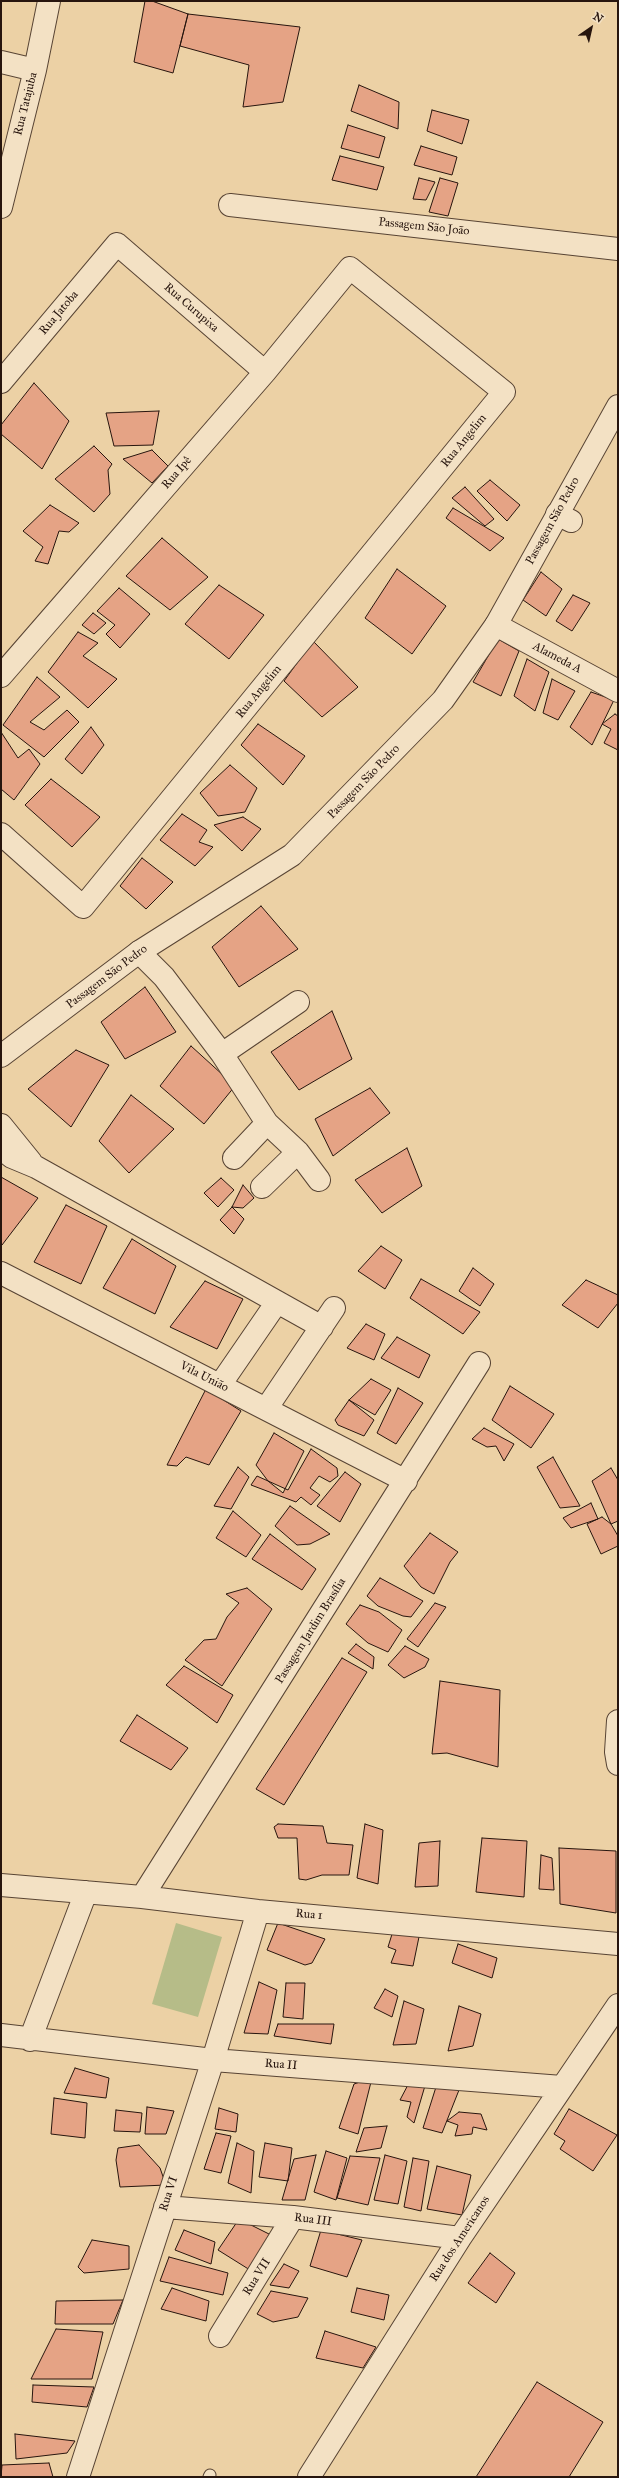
<!DOCTYPE html>
<html>
<head>
<meta charset="utf-8">
<style>
  body { margin:0 }
  #map { position:relative; width:619px; height:2478px; overflow:hidden; background:#ecd1a5; font-family:"IM FELL Great Primer",serif }
  canvas { display:block }
  .frame { position:absolute; inset:0; border:2px solid #27150e; pointer-events:none }
  .north { position:absolute; left:571px; top:8px; width:40px; height:40px; -webkit-text-stroke:3px #f3e1c4; paint-order:stroke; rotate:34deg; font-size:11px; font-weight:700; line-height:16px; text-align:center; color:#27150e }
  .north::after { content:''; display:block; margin:auto; width:14px; height:18px; background:#27150e; clip-path:polygon(50% 0,100% 100%,50% 72%,0 100%) }
</style>
</head>
<body>
<div id="map">
<canvas width="619" height="2478"></canvas>
<div class="frame"></div>
<div class="north">N</div>
</div>
<script>
const ctx = document.querySelector('canvas').getContext('2d');
ctx.lineJoin = 'round';
function fillPath(path, color) { ctx.fillStyle = color; ctx.fill(path, 'evenodd'); }
const shape = rows => new Path2D(rows.map(r => 'M' + r).join(''));
function strokePath(path, color, width, dash) { ctx.strokeStyle = color; ctx.lineWidth = width; ctx.lineCap = dash ? 'butt' : 'round'; ctx.setLineDash(dash || []); ctx.stroke(path); }
function drawText(font, color, halo, rows, align = 'center') {
  ctx.font = font + ' "IM FELL Great Primer",serif'; ctx.lineWidth = 4; ctx.setLineDash([]); ctx.textBaseline = 'middle'; ctx.strokeStyle = halo; ctx.fillStyle = color; for (const [text, x, y, turn = 0] of rows) {
    ctx.save(); ctx.translate(x, y); ctx.rotate((+turn || 0) * Math.PI / 180); ctx.textAlign = isNaN(turn) ? turn : align; if (halo) ctx.strokeText(text, 0, 0); ctx.fillText(text, 0, 0); ctx.restore();
  }
}
const green = shape([
  [176,1923,222,1937,198,2017,152,2004]
]);
const building = shape([
  [145,1,152,1,188,14,173,73,134,62,145,1],
  [188,14,300,27,283,102,243,107,249,65,180,46,188,14],
  [359,85,399,102,398,129,351,111,359,85],
  [432,110,469,120,462,144,427,131,432,110],
  [348,125,385,137,379,158,341,148,348,125],
  [421,146,457,157,452,175,414,165,421,146],
  [340,156,384,167,377,190,332,180,340,156],
  [419,178,435,182,426,200,413,199,419,178],
  [440,178,458,183,448,216,429,212,440,178],
  [34,383,69,421,42,469,1,434,1,425,34,383],
  [159,411,153,445,114,446,106,413,159,411],
  [94,446,112,464,108,470,110,494,94,512,55,479,94,446],
  [152,450,168,466,152,483,123,459,152,450],
  [490,480,520,505,507,521,477,491,490,480],
  [465,487,494,519,485,526,452,498,465,487],
  [50,505,79,523,69,532,59,531,48,564,35,561,43,547,23,531,50,505],
  [453,508,504,538,490,551,446,518,453,508],
  [162,538,208,577,170,610,126,576,162,538],
  [397,569,446,606,412,654,365,618,397,569],
  [541,572,562,589,546,616,523,600,541,572],
  [219,585,264,615,229,659,185,624,219,585],
  [119,588,150,614,120,648,106,634,115,625,97,611,119,588],
  [573,595,590,603,572,631,556,621,573,595],
  [93,613,106,623,94,634,82,625,93,613],
  [78,632,98,643,83,656,117,679,88,708,48,672,78,632],
  [498,639,519,651,501,696,473,682,498,639],
  [313,641,358,687,322,717,284,681,313,641],
  [527,659,549,672,535,711,514,696,527,659],
  [37,677,60,697,30,722,44,730,67,710,79,722,44,757,3,725,37,677],
  [552,679,575,691,558,720,543,713,552,679],
  [591,692,614,700,592,745,570,727,591,692],
  [615,714,618,716,618,750,604,743,611,729,602,724,615,714],
  [258,724,305,756,283,785,241,745,258,724],
  [91,727,104,745,82,774,65,759,91,727],
  [1,732,18,758,29,749,40,764,14,800,1,789,1,732],
  [230,765,257,788,245,812,218,816,200,793,230,765],
  [51,779,100,817,72,847,25,805,51,779],
  [182,814,207,830,199,842,213,847,195,866,160,840,182,814],
  [243,817,261,829,242,851,214,825,243,817],
  [142,858,173,882,146,909,120,886,142,858],
  [261,906,298,949,239,987,212,947,261,906],
  [145,987,176,1032,125,1059,101,1022,145,987],
  [332,1011,352,1059,299,1090,271,1052,332,1011],
  [191,1046,235,1086,204,1124,160,1086,191,1046],
  [76,1050,109,1065,71,1127,28,1089,76,1050],
  [370,1088,390,1113,333,1156,315,1119,370,1088],
  [131,1095,174,1129,129,1173,99,1141,131,1095],
  [407,1148,422,1186,382,1213,355,1180,407,1148],
  [1,1177,38,1198,2,1245,1,1244,1,1177],
  [221,1178,234,1190,218,1207,204,1193,221,1178],
  [243,1185,254,1198,243,1208,232,1207,243,1185],
  [66,1205,107,1226,81,1284,34,1262,66,1205],
  [232,1207,244,1219,234,1234,220,1220,232,1207],
  [132,1239,176,1266,155,1314,103,1288,132,1239],
  [381,1246,402,1260,385,1289,358,1271,381,1246],
  [473,1268,494,1284,480,1306,459,1291,473,1268],
  [421,1279,480,1312,463,1334,410,1298,421,1279],
  [586,1280,618,1295,618,1303,598,1328,562,1305,586,1280],
  [205,1281,243,1299,217,1349,170,1327,205,1281],
  [366,1324,385,1334,374,1360,347,1348,366,1324],
  [397,1337,430,1355,419,1378,381,1358,397,1337],
  [371,1379,391,1390,375,1415,349,1400,371,1379],
  [510,1386,554,1414,531,1448,492,1420,510,1386],
  [398,1388,423,1403,396,1444,377,1433,398,1388],
  [206,1389,241,1411,209,1465,186,1457,177,1466,167,1465,206,1389],
  [349,1400,374,1420,364,1436,338,1425,335,1420,349,1400],
  [484,1428,514,1444,504,1461,496,1446,487,1447,472,1439,484,1428],
  [274,1433,304,1451,283,1493,268,1481,256,1465,274,1433],
  [311,1449,337,1468,338,1476,330,1482,319,1476,310,1488,320,1495,311,1505,301,1497,296,1502,251,1485,257,1476,288,1490,311,1449],
  [553,1457,580,1506,560,1508,537,1467,553,1457],
  [238,1467,249,1477,231,1509,214,1506,238,1467],
  [611,1468,618,1480,618,1521,611,1524,592,1481,611,1468],
  [345,1472,361,1484,340,1522,317,1506,345,1472],
  [591,1503,598,1519,571,1528,563,1518,591,1503],
  [290,1506,330,1534,310,1544,297,1545,275,1526,290,1506],
  [233,1511,261,1535,246,1557,216,1538,233,1511],
  [602,1517,611,1524,618,1536,618,1546,601,1554,587,1524,602,1517],
  [430,1533,458,1552,450,1562,434,1594,421,1587,404,1566,430,1533],
  [270,1534,316,1569,302,1590,252,1559,270,1534],
  [380,1578,423,1601,411,1617,403,1616,378,1606,367,1596,380,1578],
  [247,1588,272,1609,222,1686,185,1660,204,1640,216,1639,227,1617,239,1603,226,1594,247,1588],
  [435,1603,446,1607,418,1647,407,1639,435,1603],
  [360,1605,379,1612,402,1630,388,1652,368,1643,346,1624,360,1605],
  [356,1644,374,1657,373,1669,348,1653,356,1644],
  [405,1646,429,1659,425,1667,404,1678,388,1665,405,1646],
  [342,1658,367,1672,284,1805,256,1789,342,1658],
  [184,1666,233,1695,217,1723,166,1685,184,1666],
  [440,1681,500,1690,498,1767,447,1753,432,1754,440,1681],
  [137,1715,188,1748,171,1770,120,1741,137,1715],
  [278,1824,323,1826,327,1843,353,1845,349,1875,322,1875,306,1880,299,1879,297,1838,278,1838,274,1827,278,1824],
  [365,1824,383,1830,378,1884,357,1878,365,1824],
  [482,1838,527,1841,524,1897,476,1892,482,1838],
  [440,1841,438,1886,415,1887,419,1843,440,1841],
  [559,1848,616,1851,616,1913,560,1904,559,1848],
  [541,1855,552,1858,554,1890,539,1889,541,1855],
  [278,1923,325,1939,312,1963,305,1965,267,1950,278,1923],
  [393,1931,420,1932,413,1966,391,1963,396,1950,388,1947,393,1931],
  [458,1944,497,1958,492,1978,452,1963,458,1944],
  [259,1982,277,1990,268,2034,244,2033,259,1982],
  [286,1983,305,1983,303,2019,283,2017,286,1983],
  [385,1989,398,1996,392,2017,374,2008,385,1989],
  [404,2001,424,2009,416,2044,393,2045,404,2001],
  [459,2006,481,2014,473,2046,448,2051,459,2006],
  [278,2024,334,2024,331,2044,274,2036,278,2024],
  [75,2068,109,2078,106,2098,64,2093,75,2068],
  [372,2078,358,2134,339,2128,354,2084,372,2078],
  [427,2079,414,2123,407,2117,411,2102,400,2100,410,2081,427,2079],
  [436,2087,459,2090,442,2133,423,2128,436,2087],
  [54,2098,87,2103,85,2138,51,2134,54,2098],
  [147,2107,174,2111,166,2134,145,2134,147,2107],
  [219,2108,238,2114,236,2132,215,2129,219,2108],
  [569,2109,617,2135,593,2171,560,2149,565,2141,554,2134,569,2109],
  [116,2110,142,2113,140,2132,114,2131,116,2110],
  [459,2112,481,2114,487,2130,473,2127,472,2134,455,2136,458,2125,447,2121,459,2112],
  [387,2126,381,2148,356,2152,364,2128,387,2126],
  [216,2133,231,2136,221,2173,204,2169,216,2133],
  [237,2143,254,2151,251,2193,228,2183,237,2143],
  [265,2143,292,2148,288,2181,259,2177,265,2143],
  [139,2145,160,2168,166,2185,120,2187,116,2160,118,2148,139,2145],
  [326,2151,347,2158,336,2200,314,2192,326,2151],
  [316,2155,305,2200,282,2200,294,2159,316,2155],
  [385,2155,407,2161,398,2204,374,2200,385,2155],
  [350,2156,380,2158,368,2205,337,2198,350,2156],
  [413,2158,429,2161,421,2211,404,2207,413,2158],
  [437,2166,471,2175,462,2215,427,2209,437,2166],
  [239,2219,273,2236,250,2270,218,2250,239,2219],
  [184,2230,215,2242,211,2264,175,2250,184,2230],
  [321,2230,362,2240,347,2277,310,2266,321,2230],
  [92,2240,129,2246,129,2269,84,2273,78,2267,92,2240],
  [490,2253,515,2273,496,2303,468,2283,490,2253],
  [169,2257,228,2273,223,2295,160,2281,169,2257],
  [284,2264,299,2271,289,2288,270,2285,284,2264],
  [172,2288,209,2301,206,2321,161,2309,172,2288],
  [357,2288,389,2295,384,2320,351,2312,357,2288],
  [271,2291,308,2298,298,2317,273,2322,257,2314,271,2291],
  [123,2300,113,2324,55,2324,56,2301,123,2300],
  [56,2329,103,2332,92,2379,31,2379,56,2329],
  [325,2331,376,2347,363,2368,316,2358,325,2331],
  [537,2382,603,2422,569,2477,476,2477,537,2382],
  [33,2385,94,2387,87,2407,32,2402,33,2385],
  [15,2434,75,2441,67,2453,16,2459,15,2434],
  [49,2463,53,2477,1,2477,2,2465,49,2463]
]);
const service = shape([
  [209,2477,210,2475]
]);
const minor = shape([
  [1,62,35,70],
  [230,205,618,249],
  [1,207,35,70,49,1],
  [1,382,117,244,265,372],
  [557,514,571,521],
  [496,625,618,691],
  [1,676,265,372,350,268,504,392,83,907,1,834],
  [139,952,164,977,222,1054,267,1123,298,1152,319,1180],
  [222,1054,298,1002],
  [1,1125,31,1162],
  [1,1149,12,1157,36,1167,322,1327],
  [234,1158,267,1123],
  [262,1187,298,1152],
  [1,1273,406,1481],
  [220,1385,277,1302],
  [266,1409,334,1308],
  [618,1721,616,1752,618,1764],
  [1,1885,142,1897,258,1911,618,1944],
  [142,1897,479,1363],
  [1,2035,213,2060,562,2087],
  [30,2040,86,1892],
  [165,2207,293,2217,460,2238],
  [220,2336,293,2217],
  [78,2477,213,2060,258,1911],
  [309,2477,460,2238,618,2005]
]);
const tertiary = shape([
  [1,1056,139,952,292,855,443,700,496,625,618,406]
]);
const streetNames = [
  ["Rua Tatajuba",26,104,-76],
  ["Passagem São João",424,227,6],
  ["Rua Curupixa",191,308,41],
  ["Rua Jatoba",59,313,-50],
  ["Rua Angelim",464,441,-51],
  ["Rua Ipê",177,473,-49],
  ["Passagem São Pedro",553,521,-61],
  ["Alameda A",557,658,28],
  ["Rua Angelim",259,692,-51],
  ["Passagem São Pedro",364,782,-46],
  ["Passagem São Pedro",107,977,-37],
  ["Vila União",204,1377,27],
  ["Passagem Jardim Brasília",311,1631,-58],
  ["Rua 1",309,1915,5],
  ["Rua II",281,2065,4],
  ["Rua VI",169,2194,-72],
  ["Rua III",313,2220,7],
  ["Rua dos Americanos",460,2239,-57],
  ["Rua VII",257,2277,-58]
];
fillPath(green, '#b6bc88');
fillPath(building, '#e5a385');
strokePath(building, '#27150e', 1);
strokePath(service, '#584434', 13);
strokePath(minor, '#584434', 24);
strokePath(tertiary, '#584434', 24);
strokePath(service, '#f3e1c4', 11);
strokePath(minor, '#f3e1c4', 22);
strokePath(tertiary, '#f3e1c4', 22);
drawText('12px', '#27150e', '#f3e1c4', streetNames);
</script>
</body>
</html>
